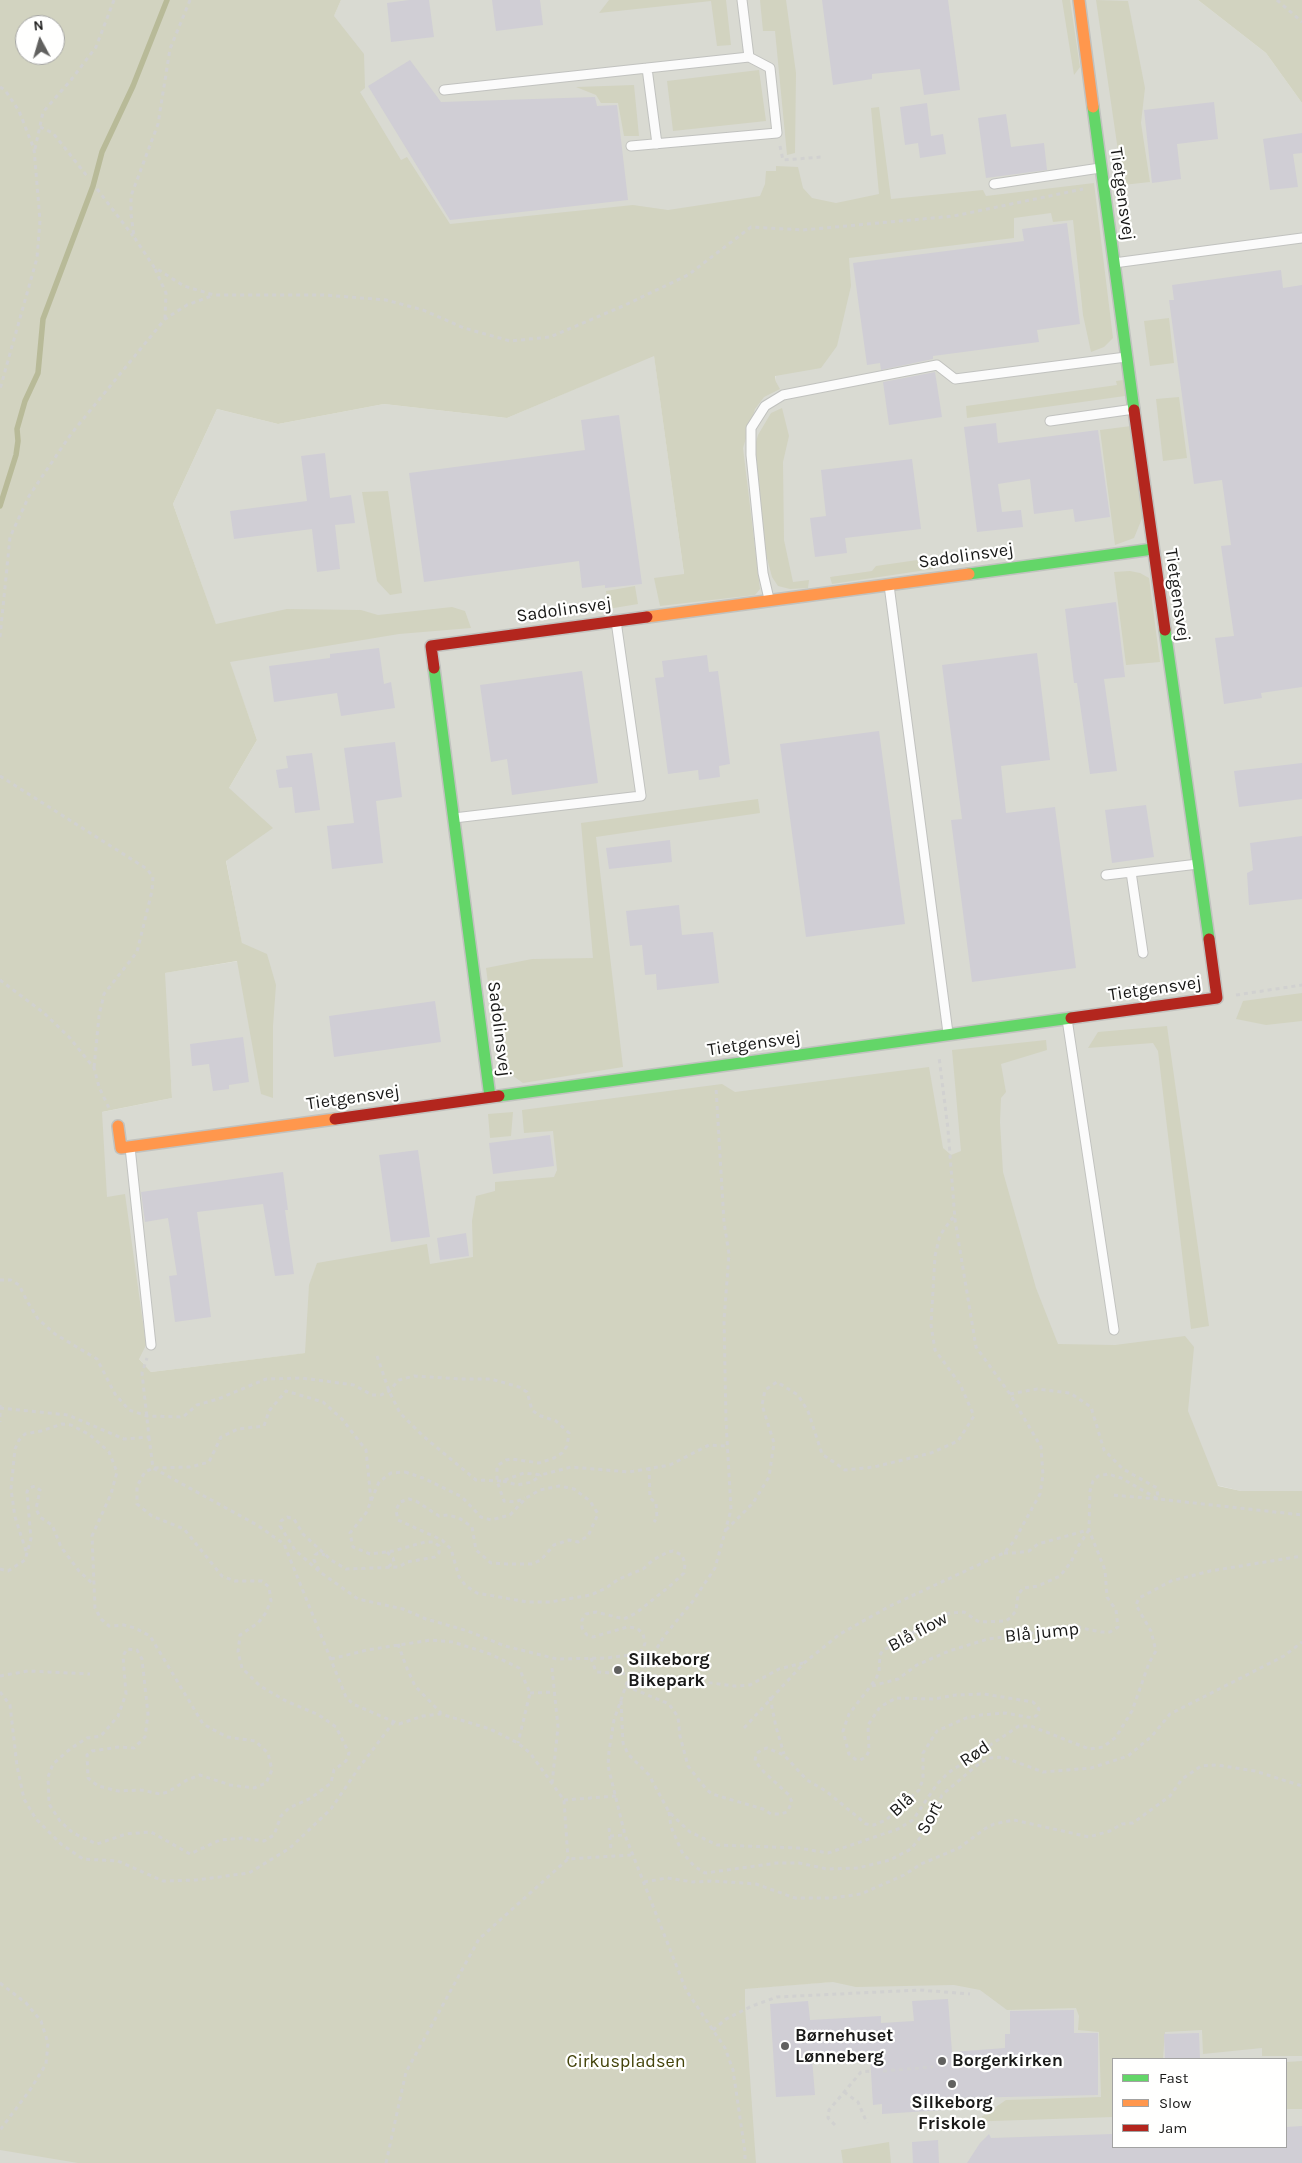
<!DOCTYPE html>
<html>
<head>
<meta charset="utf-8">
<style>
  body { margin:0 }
  #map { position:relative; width:1302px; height:2163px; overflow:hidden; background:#e6e7e4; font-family:Karla,sans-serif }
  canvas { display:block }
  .legend { position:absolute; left:1112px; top:2058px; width:175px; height:90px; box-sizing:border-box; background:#fffffe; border:1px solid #a3a3a2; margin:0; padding:6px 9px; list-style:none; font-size:15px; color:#191918 }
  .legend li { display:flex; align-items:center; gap:10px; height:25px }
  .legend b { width:25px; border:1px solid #a3a3a2 }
  .north { position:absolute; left:15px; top:15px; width:50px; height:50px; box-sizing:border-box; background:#fffffe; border:1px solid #a3a3a2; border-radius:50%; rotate:354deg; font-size:14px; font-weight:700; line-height:20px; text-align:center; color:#191918 }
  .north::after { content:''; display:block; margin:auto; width:18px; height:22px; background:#61615f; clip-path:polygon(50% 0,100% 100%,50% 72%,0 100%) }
</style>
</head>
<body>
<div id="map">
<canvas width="1302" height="2163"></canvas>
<ul class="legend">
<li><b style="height:6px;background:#63d668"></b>Fast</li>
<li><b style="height:6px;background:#ff974d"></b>Slow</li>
<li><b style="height:6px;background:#b3261e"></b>Jam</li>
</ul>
<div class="north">N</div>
</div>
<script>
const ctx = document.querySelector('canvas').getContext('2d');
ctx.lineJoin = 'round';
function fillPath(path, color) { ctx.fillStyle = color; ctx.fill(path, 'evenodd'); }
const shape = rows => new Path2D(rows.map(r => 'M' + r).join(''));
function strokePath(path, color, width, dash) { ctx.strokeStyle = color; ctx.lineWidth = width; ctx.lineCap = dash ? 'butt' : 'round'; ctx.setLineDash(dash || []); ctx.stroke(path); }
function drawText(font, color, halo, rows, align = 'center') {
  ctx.font = font + ' Karla,sans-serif'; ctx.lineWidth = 4.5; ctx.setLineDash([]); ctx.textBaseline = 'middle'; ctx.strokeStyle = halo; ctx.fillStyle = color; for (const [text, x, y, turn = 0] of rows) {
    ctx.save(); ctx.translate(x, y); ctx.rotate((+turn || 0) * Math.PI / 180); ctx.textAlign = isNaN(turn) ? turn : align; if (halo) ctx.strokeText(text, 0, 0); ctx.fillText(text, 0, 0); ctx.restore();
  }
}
const built = shape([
  [341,0,1198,0,1266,53,1302,103,1302,1491,1241,1491,1082,1453,701,1305,151,1372,86,1301,73,1118,172,1098,164,973,245,960,226,860,229,788,257,740,173,504,217,409,278,424,384,404,507,418,654,355,684,574,733,388,776,382,761,206,640,256,251,198],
  [1063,1964,1302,1978,1302,2163,749,2163,738,1989],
  [1113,2059,1286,2059,1286,2147,1113,2147],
  [0,2141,97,2163,0,2163]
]);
const green = shape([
  [0,0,341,0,334,16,364,54,365,88,360,92,401,160,407,157,450,224,633,205,668,210,760,196,765,184,766,171,776,171,776,166,798,167,803,188,812,198,836,203,879,194,871,108,879,107,891,199,983,190,986,196,1094,183,1113,338,1104,347,1091,352,1083,315,1073,220,1053,222,1051,213,1014,218,1014,238,849,258,851,286,837,346,821,368,775,376,776,382,780,389,764,397,755,409,743,448,760,589,755,595,660,606,654,578,684,574,654,356,507,418,384,404,278,424,217,409,173,504,216,624,287,609,361,610,378,615,452,607,465,611,471,628,399,634,230,662,257,740,229,788,273,828,226,861,242,943,267,954,276,985,273,1026,273,1098,261,1094,237,961,165,973,172,1098,102,1112,107,1197,125,1194,146,1345,139,1359,151,1372,305,1353,309,1285,317,1263,427,1244,430,1264,473,1257,472,1221,476,1196,495,1191,495,1182,554,1177,557,1170,553,1131,524,1133,522,1110,722,1084,735,1092,929,1067,943,1148,951,1155,961,1151,952,1050,1046,1040,1047,1050,1001,1064,1006,1092,1001,1098,1000,1122,1003,1172,1036,1288,1058,1344,1115,1345,1185,1336,1194,1347,1188,1411,1218,1486,1241,1491,1302,1491,1302,2056,1262,2056,1262,2048,1203,2054,1202,2030,1165,2032,1163,2059,1113,2059,1113,2117,962,2122,980,2118,1006,2100,1101,2097,1099,2032,1078,2030,1079,2016,1076,2008,1007,2010,980,1990,954,1985,856,1987,833,1982,745,1989,745,2006,756,2163,78,2163,0,2150],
  [25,25,55,25,55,55,25,55],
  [609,0,726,0,731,45,717,46,711,1,599,13],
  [760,0,786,0,796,73,795,153,787,155,775,31,763,31],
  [1062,0,1070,0,1080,67,1074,75],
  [1096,0,1128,1,1145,88,1141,123,1150,182,1123,185],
  [1198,0,1302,0,1302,103,1266,53],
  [759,70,766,121,673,131,667,81],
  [634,85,639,136,624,136,618,103,601,103,596,95,576,87],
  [1169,318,1174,363,1150,366,1144,321],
  [1123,380,1125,396,967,418,966,406,1117,385,1116,381],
  [1179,397,1187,458,1163,461,1156,399],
  [782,408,789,436,783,462,784,540,793,582,809,580,808,588,790,589,778,586,772,577,764,547,754,449,758,435,771,413],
  [1131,426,1143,516,1134,538,1115,545,1100,430],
  [388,491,402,593,390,595,377,581,362,492],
  [931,558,936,563,933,569,832,584,830,577,872,571,876,566],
  [1130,571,1140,573,1149,578,1160,662,1126,665,1114,572],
  [635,586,638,604,608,609,606,591],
  [758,799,760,813,596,837,623,1067,523,1083,499,1066,486,968,532,959,593,958,581,823],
  [1302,993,1302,1021,1266,1025,1236,1019,1243,1001],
  [1167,1026,1209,1326,1191,1329,1158,1051,1153,1043,1088,1048,1098,1032],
  [513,1112,511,1136,490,1138,488,1114],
  [1302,2061,1302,2109,1286,2109,1286,2062],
  [889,2142,891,2163,843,2163,841,2150]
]);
const stream = shape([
  [0,506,16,455,18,441,17,429,25,401,38,373,43,319,93,186,102,152,133,86,167,0]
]);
const building = shape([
  [409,0,429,0,434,37,391,42,387,3],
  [492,0,540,0,543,25,496,31],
  [822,0,948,0,960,90,924,95,920,69,872,74,872,79,833,85],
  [410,60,441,102,595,97,597,106,617,105,628,200,450,220,368,86],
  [1214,102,1218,139,1177,144,1181,179,1152,183,1144,110],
  [927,103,931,136,943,134,946,154,920,158,918,143,905,145,900,107],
  [1006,114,1011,147,1044,143,1047,170,986,178,978,118],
  [1302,133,1302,153,1293,154,1298,187,1270,190,1263,139],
  [1067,223,1080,324,1037,330,1039,342,933,356,933,359,881,370,880,363,867,365,853,263,1024,241,1022,229],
  [1281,270,1283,288,1302,285,1302,687,1261,693,1262,698,1224,704,1215,638,1234,636,1221,546,1231,545,1222,480,1194,484,1169,300,1174,300,1172,285],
  [935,372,942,417,889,425,883,382],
  [619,415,642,584,605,588,605,585,582,588,579,561,424,582,409,473,585,450,581,420],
  [996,423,998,443,1098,430,1110,517,1075,522,1073,509,1034,514,1030,479,998,484,1002,512,1021,510,1023,527,977,532,964,427],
  [325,453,330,498,351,495,355,523,335,525,340,569,317,572,312,529,234,539,230,511,307,501,301,456],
  [912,459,921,529,845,538,847,553,815,557,810,518,826,516,821,470],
  [1116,602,1125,677,1104,679,1117,771,1090,774,1077,683,1074,683,1065,609],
  [379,648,384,684,391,682,395,708,341,716,337,693,274,702,269,666,330,658,330,654],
  [1037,653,1050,760,1001,766,1006,813,1055,807,1076,968,972,982,951,820,962,819,942,665],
  [707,655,709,672,718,671,730,764,719,766,720,777,699,780,698,770,668,774,655,678,664,677,662,661],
  [582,671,598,783,512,795,507,759,491,762,480,685],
  [879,731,905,924,806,937,780,744],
  [395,742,402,797,376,801,383,863,332,869,327,826,354,823,344,748],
  [312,753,320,810,295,813,292,787,279,788,276,770,288,768,286,756],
  [1302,763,1302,799,1239,807,1234,771],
  [1146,805,1154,857,1112,863,1105,810],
  [1302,836,1302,899,1249,905,1247,873,1253,870,1250,843],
  [670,840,672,862,609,869,606,848],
  [679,905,682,935,713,932,719,983,657,990,656,974,645,975,642,945,630,946,626,911],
  [435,1001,441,1042,334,1057,329,1016],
  [243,1037,249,1082,229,1085,229,1089,213,1091,209,1064,192,1066,190,1044],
  [550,1135,554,1166,493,1174,489,1143],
  [418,1150,430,1237,391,1242,379,1155],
  [283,1172,288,1210,285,1210,294,1274,275,1276,263,1204,197,1212,211,1317,175,1322,169,1276,177,1275,168,1218,145,1222,141,1192],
  [466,1233,469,1256,440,1260,437,1238],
  [948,1999,952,2052,1005,2048,1005,2034,1010,2034,1010,2011,1074,2010,1074,2033,1098,2033,1098,2095,957,2098,958,2109,882,2114,882,2104,873,2105,870,2056,812,2059,815,2095,776,2097,770,2004,808,2001,810,2020,881,2016,881,2023,914,2021,912,2001],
  [1199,2033,1200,2059,1165,2059,1164,2034],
  [1302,2126,1302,2163,967,2163,980,2143,989,2134,991,2138,1113,2134,1113,2147,1286,2147,1286,2127],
  [938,2140,939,2163,913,2163,912,2142]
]);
const path = shape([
  [190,0,170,49,158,124,131,196,131,214,134,237,154,267,184,286,214,295,324,295,386,300,423,310,464,328,510,341,550,337,623,306,688,275,751,227,803,230,954,216,1083,189],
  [1277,0,1302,22],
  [0,87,5,90,19,111,34,149,40,220,37,258,0,389],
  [40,127,53,133,87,176],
  [780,146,783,160,822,157],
  [35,149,43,112,71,80,96,47,114,0],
  [97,189,133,236],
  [155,269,166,293,165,318],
  [0,637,10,537,29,496,71,434,165,319,187,305,214,295],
  [0,776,147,869,153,877,152,891,137,952,104,994,99,1016,94,1068],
  [0,980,44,1013,69,1037,94,1068,99,1087,109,1108],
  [1236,995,1302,985],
  [0,1280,11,1280,19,1285,27,1301,38,1319,55,1334,97,1359,115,1394,129,1410,147,1416,183,1417,197,1405,218,1399,266,1379,302,1378,354,1385,372,1395,381,1395,389,1391,399,1380,414,1376,461,1379,491,1379,519,1387,527,1392,532,1410,538,1415,556,1421,569,1433,567,1446,562,1453,554,1458,539,1463,512,1459,506,1460,497,1466,497,1481,504,1501,515,1502,525,1498],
  [377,1356,389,1391,400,1413,423,1436,476,1480,502,1481,524,1473,541,1475,571,1467,629,1472,670,1465,709,1445,727,1446],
  [1010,1394,1037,1389,1070,1393,1091,1407,1104,1450,1123,1469,1157,1488,1158,1499,1112,1495],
  [0,1405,0,1422],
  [0,1408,68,1415,124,1439,149,1437,142,1373,147,1358],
  [149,1437,153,1468,257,1525,284,1544,346,1697,353,1704,399,1724,423,1716,441,1714,490,1729,518,1743,530,1753,564,1800,568,1859],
  [649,1467,650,1498,656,1503,657,1518,654,1522],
  [405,1472,423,1478,462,1497,481,1517,491,1520,510,1515,526,1498,540,1490,559,1486,574,1489,590,1501,598,1514,588,1536,578,1542,569,1540,554,1545,541,1560,532,1564,507,1564,491,1563,476,1550,472,1527,459,1518,448,1515,439,1516,416,1501,409,1499,400,1502,396,1510,398,1520,442,1540,451,1549,459,1577,466,1586,477,1593,527,1602,550,1602,591,1595,606,1588,619,1579,643,1569,653,1560,668,1552,673,1551,682,1555,685,1564,684,1573,670,1586,636,1613,624,1619,596,1612,586,1614,582,1620,582,1628,587,1635,593,1637,627,1627,637,1628,643,1634,645,1643,643,1649,638,1654,607,1658,557,1659,505,1646,468,1631,426,1619,403,1609,358,1599,320,1572,295,1550,280,1526,281,1521,287,1517,294,1519,303,1534,331,1560,346,1569,399,1567,407,1562,435,1557,439,1553,439,1546,434,1542,425,1542,393,1551,370,1554,353,1547,350,1533,366,1513,379,1482,391,1473,405,1472],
  [503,1481,517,1485,532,1482,541,1475],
  [726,1530,753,1503,769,1477,774,1443,762,1405,765,1390,777,1382,798,1395,808,1411,822,1454,845,1470,874,1467,931,1453,958,1441,974,1416,960,1384,935,1350,931,1325,935,1256,940,1235,954,1216],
  [26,1551,15,1517,11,1489,15,1449,19,1440,25,1434,41,1431,62,1424,71,1425,90,1435,109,1452,117,1472,111,1494,92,1536,95,1608,101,1619,109,1626,124,1625,135,1628,150,1636,203,1724,227,1737,255,1741,268,1753,272,1770,266,1783,254,1788,230,1785,200,1775,187,1780,168,1792,160,1794,141,1790,118,1791,98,1786,88,1778,87,1755,92,1751,119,1747,134,1748,145,1737,148,1714,142,1659,137,1650,127,1649,123,1656,126,1694,118,1716,101,1736,87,1738,70,1749,53,1764,48,1777,49,1804,60,1821,73,1833,97,1844,126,1834,151,1832,190,1854,220,1840,242,1838,264,1841,274,1835,281,1816,289,1808,311,1798,331,1783,334,1770,346,1761,349,1753,336,1727,319,1715,286,1701,260,1686,242,1668,238,1652,240,1635,258,1623,265,1614,271,1601,269,1587,262,1581,235,1581,222,1576,184,1529,152,1516,137,1504,137,1486,145,1472,153,1468,191,1467,209,1462,221,1437,238,1429,264,1426,269,1411,286,1391,323,1402,342,1419,366,1450,371,1501],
  [387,1552,393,1558,394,1562,387,1568],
  [1004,1553,1014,1553,1029,1551,1038,1544,1088,1530],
  [0,1569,8,1571,25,1560,31,1539,27,1492,29,1488,35,1486,40,1490,36,1509,40,1517,52,1525,61,1547,79,1571,93,1584],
  [319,1570,314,1560,315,1555,318,1553,325,1555],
  [398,1644,406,1666,415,1686,441,1713],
  [591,1658,596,1672,649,1675,735,1686,750,1685,779,1669,803,1663],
  [331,1659,367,1650,431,1640,453,1642,490,1654,519,1668,530,1693,518,1743],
  [552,1668,558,1727,552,1784],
  [630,1674,614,1720,609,1751,608,1766,625,1835,686,1990,725,2048,733,2070,745,2152,745,2163],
  [640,1675,665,1635,693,1601,715,1568,731,1510,726,1421,724,1320,729,1254,724,1222,716,1088],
  [0,1676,28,1671,90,1674],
  [626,1686,669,1704,678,1717,680,1736,688,1766,707,1790,712,1794,763,1809,771,1814,781,1814,787,1812,792,1802,789,1795,764,1772,755,1761,756,1754,761,1750,767,1748,784,1755,807,1780,826,1791,866,1824,874,1825,886,1820,919,1790,923,1779,923,1753,937,1731,966,1718,981,1715,1005,1713,1033,1718,1037,1715,1039,1709,1033,1702,984,1694,956,1695,934,1699,896,1698,880,1707,868,1725,869,1751,866,1757,860,1760,855,1759,849,1754,843,1731,849,1714,876,1679,879,1671,880,1655,883,1650,905,1640,911,1633,924,1630,940,1617,950,1613,964,1612,979,1622,1006,1621,1010,1618,1016,1611,1018,1595,1023,1588,1038,1586,1060,1576,1071,1562,1079,1545,1089,1530],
  [872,1686,898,1679,917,1665,949,1651,988,1639,1077,1627,1101,1632,1110,1632,1118,1627,1116,1610,1107,1597,1105,1570,1089,1530,1090,1491,1093,1481,1098,1476,1108,1474,1121,1478,1158,1499,1302,1515],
  [0,1692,10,1705,17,1766,24,1799,36,1819,61,1844,83,1859,118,1861,163,1881,196,1880,249,1873,290,1848,331,1809,358,1769,393,1723],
  [530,1693,553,1692],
  [770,1697,776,1727,784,1754],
  [621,1701,623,1743,628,1754,649,1775,669,1812,690,1832,717,1845,799,1848,828,1853,898,1829,913,1820,937,1784,948,1773,1019,1726,1031,1726,1089,1749,1103,1747,1116,1737,1132,1711,1149,1663,1156,1651,1151,1631,1136,1605,1139,1598,1171,1581,1210,1571,1302,1556],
  [744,1728,804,1663,840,1634,890,1606,1004,1553,1014,1541,1040,1494,1043,1475,1041,1447,1010,1394,976,1347,955,1220,948,1129,939,1057],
  [564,1800,616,1796],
  [669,1812,671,1827,682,1852,694,1866,705,1873,777,1863,799,1863,827,1869,858,1868,890,1860,911,1849,928,1828,942,1795,976,1766,989,1758,1003,1757,1043,1772,1091,1768,1128,1756,1152,1736,1170,1714,1284,1656,1302,1642],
  [609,1828,611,1849],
  [610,1836,625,1835],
  [644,1882,667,1878,693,1882,711,1881,743,1883,756,1884,795,1898,832,1898,861,1894,904,1875,921,1864,959,1848,986,1828,994,1824,1014,1820,1089,1837,1110,1831,1122,1824,1133,1823,1170,1796,1182,1779,1201,1766,1217,1765,1255,1771,1302,1786],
  [0,1983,26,2003,41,2021,48,2043,46,2064,30,2090,0,2130],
  [713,2030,726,2019,752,2006,777,1997,920,1990,970,1994],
  [883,2071,933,2067],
  [844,2092,858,2102,867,2123],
  [835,2125,828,2118,829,2110,861,2072,871,2071],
  [386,2163,406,2072,479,1939,568,1859,631,1855]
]);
const lane = shape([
  [647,68,657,144],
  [444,90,749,57,742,0],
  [631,146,777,133,770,68,749,57],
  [994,184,1100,168],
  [1114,263,1302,238],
  [1050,421,1134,409],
  [889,585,948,1033],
  [769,599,763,573,751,455,751,428,765,406,783,395,937,365,955,379,1126,357],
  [454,818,641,796,616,621],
  [1131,872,1143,953],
  [1106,875,1198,864],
  [1067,1019,1114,1330],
  [130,1147,151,1345]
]);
const fast = shape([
  [1093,107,1134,410],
  [969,574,1153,549],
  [1165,630,1209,939],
  [434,668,490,1097],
  [499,1096,1071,1018]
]);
const slow = shape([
  [1079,0,1093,107],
  [647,617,969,574],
  [118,1126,121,1148,335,1119]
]);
const jam = shape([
  [1134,410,1165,630],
  [434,668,431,646,647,617],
  [1071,1018,1217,998,1209,939],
  [335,1119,499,1096]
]);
const markers = [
  [618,1670,5,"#61615f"],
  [785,2046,5,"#61615f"],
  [942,2061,5,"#61615f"],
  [952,2084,5,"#61615f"]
];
const streetNames = [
  ["Tietgensvej",1122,194,82],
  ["Sadolinsvej",966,556,-8],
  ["Tietgensvej",1177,595,82],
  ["Sadolinsvej",564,610,-8],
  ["Tietgensvej",1155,989,-8],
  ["Sadolinsvej",499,1029,83],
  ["Tietgensvej",754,1044,-8],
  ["Tietgensvej",353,1098,-8],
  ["Blå flow",918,1632,-28],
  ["Blå jump",1042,1633,-6],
  ["Rød",975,1754,-34],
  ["Blå",902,1805,-42],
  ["Sort",930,1818,-62]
];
const poiNames = [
  ["Silkeborg",628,1660],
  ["Bikepark",628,1681],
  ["Børnehuset",795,2036],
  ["Lønneberg",795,2057],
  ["Borgerkirken",952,2061],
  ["Silkeborg",952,2103,"center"],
  ["Friskole",952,2124,"center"]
];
const parkNames = [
  ["Cirkuspladsen",626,2062]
];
fillPath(built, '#d9dad2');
fillPath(green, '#d2d3c0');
strokePath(stream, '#b8ba98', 5.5);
fillPath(building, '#d0ced5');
strokePath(lane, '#c1c2bf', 11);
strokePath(fast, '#c1c2bf', 14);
strokePath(slow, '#c1c2bf', 14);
strokePath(jam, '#c1c2bf', 14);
strokePath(path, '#d1d1d0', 3, [4, 4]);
strokePath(lane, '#fbfbfb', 9);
strokePath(fast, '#63d668', 11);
strokePath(slow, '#ff974d', 11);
strokePath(jam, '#b3261e', 11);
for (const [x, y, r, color] of markers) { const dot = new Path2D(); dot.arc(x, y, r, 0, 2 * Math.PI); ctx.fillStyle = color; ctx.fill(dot); strokePath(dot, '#fffffe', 2); }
drawText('18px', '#191918', '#fffffe', streetNames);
drawText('bold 18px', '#191918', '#fffffe', poiNames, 'left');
drawText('18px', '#43430a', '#fffffe', parkNames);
</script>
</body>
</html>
